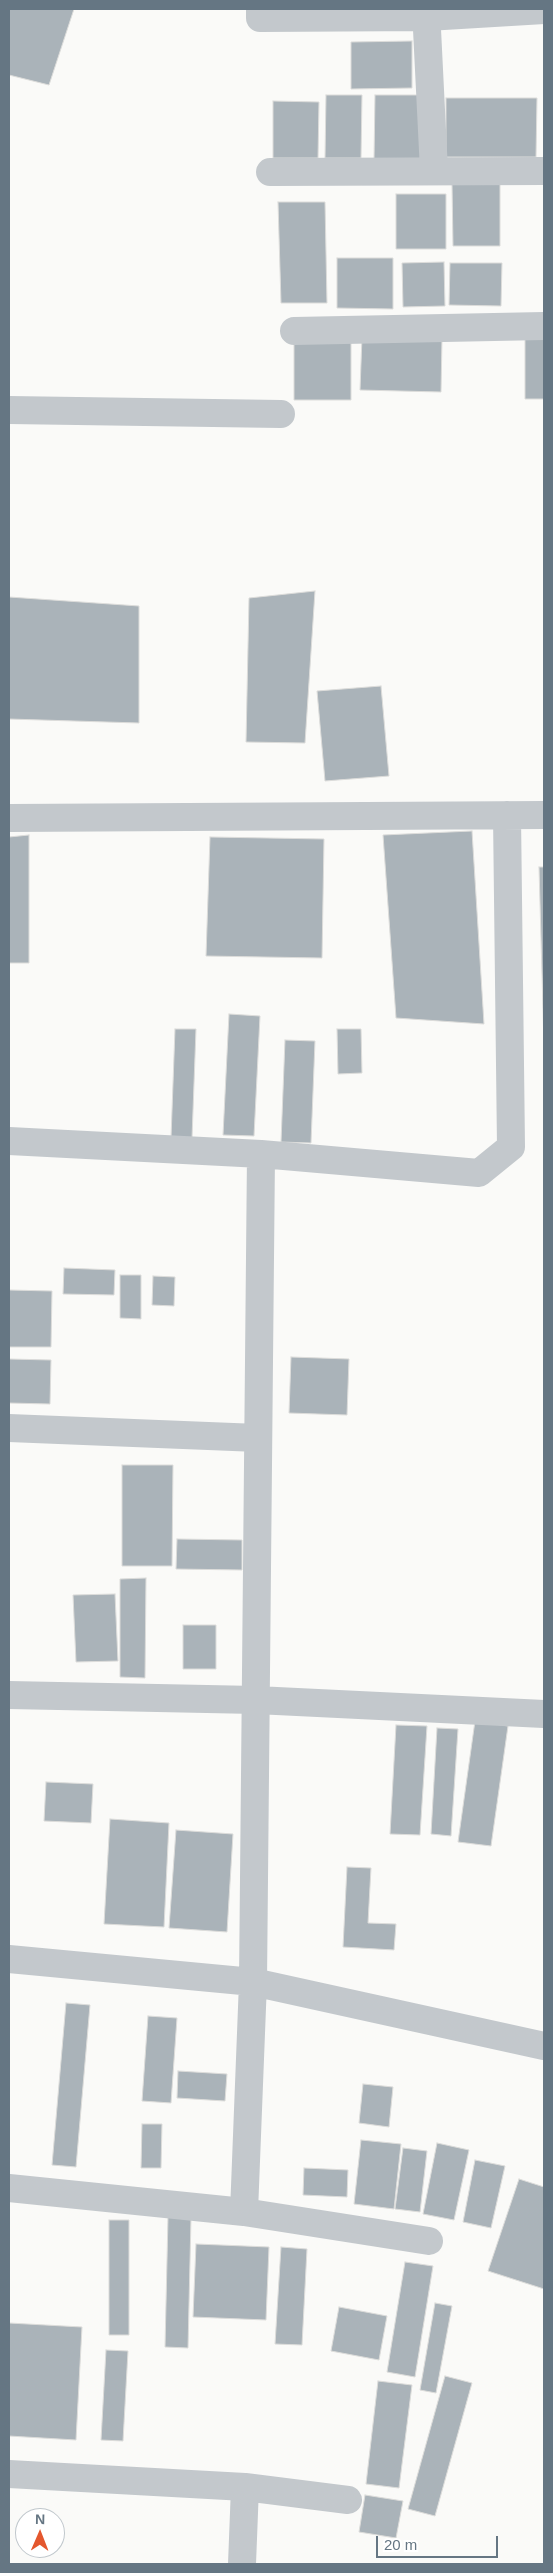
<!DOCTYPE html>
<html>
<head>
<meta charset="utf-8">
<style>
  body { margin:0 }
  #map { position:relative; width:553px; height:2573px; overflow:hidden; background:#fafaf8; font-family:Helvetica,sans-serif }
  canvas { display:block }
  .frame { position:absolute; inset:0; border:10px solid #657683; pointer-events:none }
  .north { position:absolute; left:15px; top:2508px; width:50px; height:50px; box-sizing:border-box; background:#fff; border:1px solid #c1c8cd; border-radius:50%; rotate:1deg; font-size:14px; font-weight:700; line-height:20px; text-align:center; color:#657683 }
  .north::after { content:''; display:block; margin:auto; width:18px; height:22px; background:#e4572e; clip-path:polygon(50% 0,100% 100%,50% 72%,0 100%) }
  .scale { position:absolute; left:376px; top:2536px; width:122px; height:22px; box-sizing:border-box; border:2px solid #657683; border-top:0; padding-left:6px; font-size:15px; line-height:18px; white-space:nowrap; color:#657683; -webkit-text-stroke:4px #fff; paint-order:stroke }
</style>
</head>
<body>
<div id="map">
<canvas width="553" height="2573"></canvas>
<div class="frame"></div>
<div class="north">N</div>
<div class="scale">20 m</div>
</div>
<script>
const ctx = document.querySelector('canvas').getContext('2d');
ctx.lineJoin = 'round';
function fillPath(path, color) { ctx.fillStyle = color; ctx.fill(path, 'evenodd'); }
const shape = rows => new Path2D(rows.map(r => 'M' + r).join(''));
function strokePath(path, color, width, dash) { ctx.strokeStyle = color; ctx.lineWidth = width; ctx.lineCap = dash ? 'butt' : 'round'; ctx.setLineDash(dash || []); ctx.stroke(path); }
const building = shape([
  [9,9,74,9,49,85,9,75,9,9],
  [412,41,412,88,351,89,351,42,412,41],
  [326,95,362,95,361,158,325,158,326,95],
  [375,95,423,95,422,160,374,159,375,95],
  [446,98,537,98,536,157,446,157,446,98],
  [273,101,319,102,318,158,273,158,273,101],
  [452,184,500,184,500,246,453,246,452,184],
  [396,194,446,194,446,249,396,249,396,194],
  [278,202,325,202,327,303,281,303,278,202],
  [337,258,393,258,393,309,337,308,337,258],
  [444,262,445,306,403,307,402,263,444,262],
  [450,263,502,263,501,306,449,305,450,263],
  [362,337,442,339,441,392,360,390,362,337],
  [525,337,544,337,544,399,525,399,525,337],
  [351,342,351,400,294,400,294,343,351,342],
  [315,591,305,743,246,742,249,598,315,591],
  [9,597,139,606,139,723,9,719,9,597],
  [381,686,389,776,325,781,317,691,381,686],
  [472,831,484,1024,396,1018,383,835,472,831],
  [29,835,29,963,9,963,9,837,29,835],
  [210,837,324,839,322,958,206,956,210,837],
  [539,867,544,867,544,1046,539,867],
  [229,1014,260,1016,254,1136,223,1135,229,1014],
  [175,1029,196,1029,192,1138,171,1138,175,1029],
  [337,1029,361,1029,362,1073,338,1074,337,1029],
  [285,1040,315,1041,311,1143,281,1142,285,1040],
  [64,1268,115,1270,114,1295,63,1294,64,1268],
  [120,1275,141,1275,141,1319,120,1318,120,1275],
  [153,1276,175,1277,174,1306,152,1305,153,1276],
  [9,1290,52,1291,51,1347,9,1347,9,1290],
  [291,1357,349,1359,347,1415,289,1413,291,1357],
  [9,1359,51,1360,50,1404,9,1403,9,1359],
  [122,1465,173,1465,172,1566,122,1566,122,1465],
  [177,1539,242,1540,242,1570,176,1569,177,1539],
  [146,1578,145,1678,120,1677,120,1579,146,1578],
  [115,1594,118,1661,76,1662,73,1595,115,1594],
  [183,1625,216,1625,216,1669,183,1669,183,1625],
  [475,1721,508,1726,491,1846,458,1842,475,1721],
  [396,1725,427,1726,420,1835,390,1834,396,1725],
  [437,1728,458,1729,451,1836,431,1834,437,1728],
  [46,1782,93,1784,91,1823,44,1821,46,1782],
  [110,1819,169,1823,164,1927,104,1924,110,1819],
  [176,1830,233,1834,227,1932,169,1928,176,1830],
  [347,1867,371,1868,368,1923,396,1924,394,1950,343,1947,347,1867],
  [66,2003,90,2005,76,2167,52,2165,66,2003],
  [148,2016,177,2018,171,2103,142,2101,148,2016],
  [178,2071,227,2074,225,2101,177,2098,178,2071],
  [363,2084,393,2087,389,2127,359,2123,363,2084],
  [142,2124,162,2124,161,2168,141,2168,142,2124],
  [361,2140,401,2144,394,2209,354,2204,361,2140],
  [437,2143,469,2150,454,2220,423,2214,437,2143],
  [403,2148,427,2151,420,2212,395,2209,403,2148],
  [475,2160,505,2166,491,2228,463,2222,475,2160],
  [304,2168,348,2170,347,2197,303,2195,304,2168],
  [519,2179,544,2187,544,2289,488,2271,519,2179],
  [168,2217,191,2218,188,2348,165,2347,168,2217],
  [109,2220,129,2220,129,2335,109,2335,109,2220],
  [196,2244,269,2247,266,2320,193,2317,196,2244],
  [281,2247,307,2249,302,2345,275,2344,281,2247],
  [405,2262,433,2266,415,2377,387,2372,405,2262],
  [435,2303,452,2306,436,2393,420,2390,435,2303],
  [339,2307,387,2316,379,2360,331,2351,339,2307],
  [9,2323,82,2327,76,2440,9,2436,9,2323],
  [106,2350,128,2351,123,2441,101,2440,106,2350],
  [445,2376,472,2383,435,2516,408,2509,445,2376],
  [378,2381,412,2385,399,2488,366,2484,378,2381],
  [365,2495,403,2501,396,2538,359,2532,365,2495]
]);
const minor = shape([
  [260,9,260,18,427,17,544,10],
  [426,9,434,171],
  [270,172,544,171],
  [294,331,544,326],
  [9,410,281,414],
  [9,818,544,815],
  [9,1141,261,1154,479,1173,511,1147,507,815],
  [9,1428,258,1438],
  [9,1695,256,1700,544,1714],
  [9,1959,253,1982,544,2046],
  [9,2188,244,2212,429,2241],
  [244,2212,253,1982,261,1154],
  [9,2474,245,2487,348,2500],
  [242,2564,245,2487]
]);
fillPath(building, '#aab3b9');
strokePath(building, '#dcdcda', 1);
strokePath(minor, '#c3c8cc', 28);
</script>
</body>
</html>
